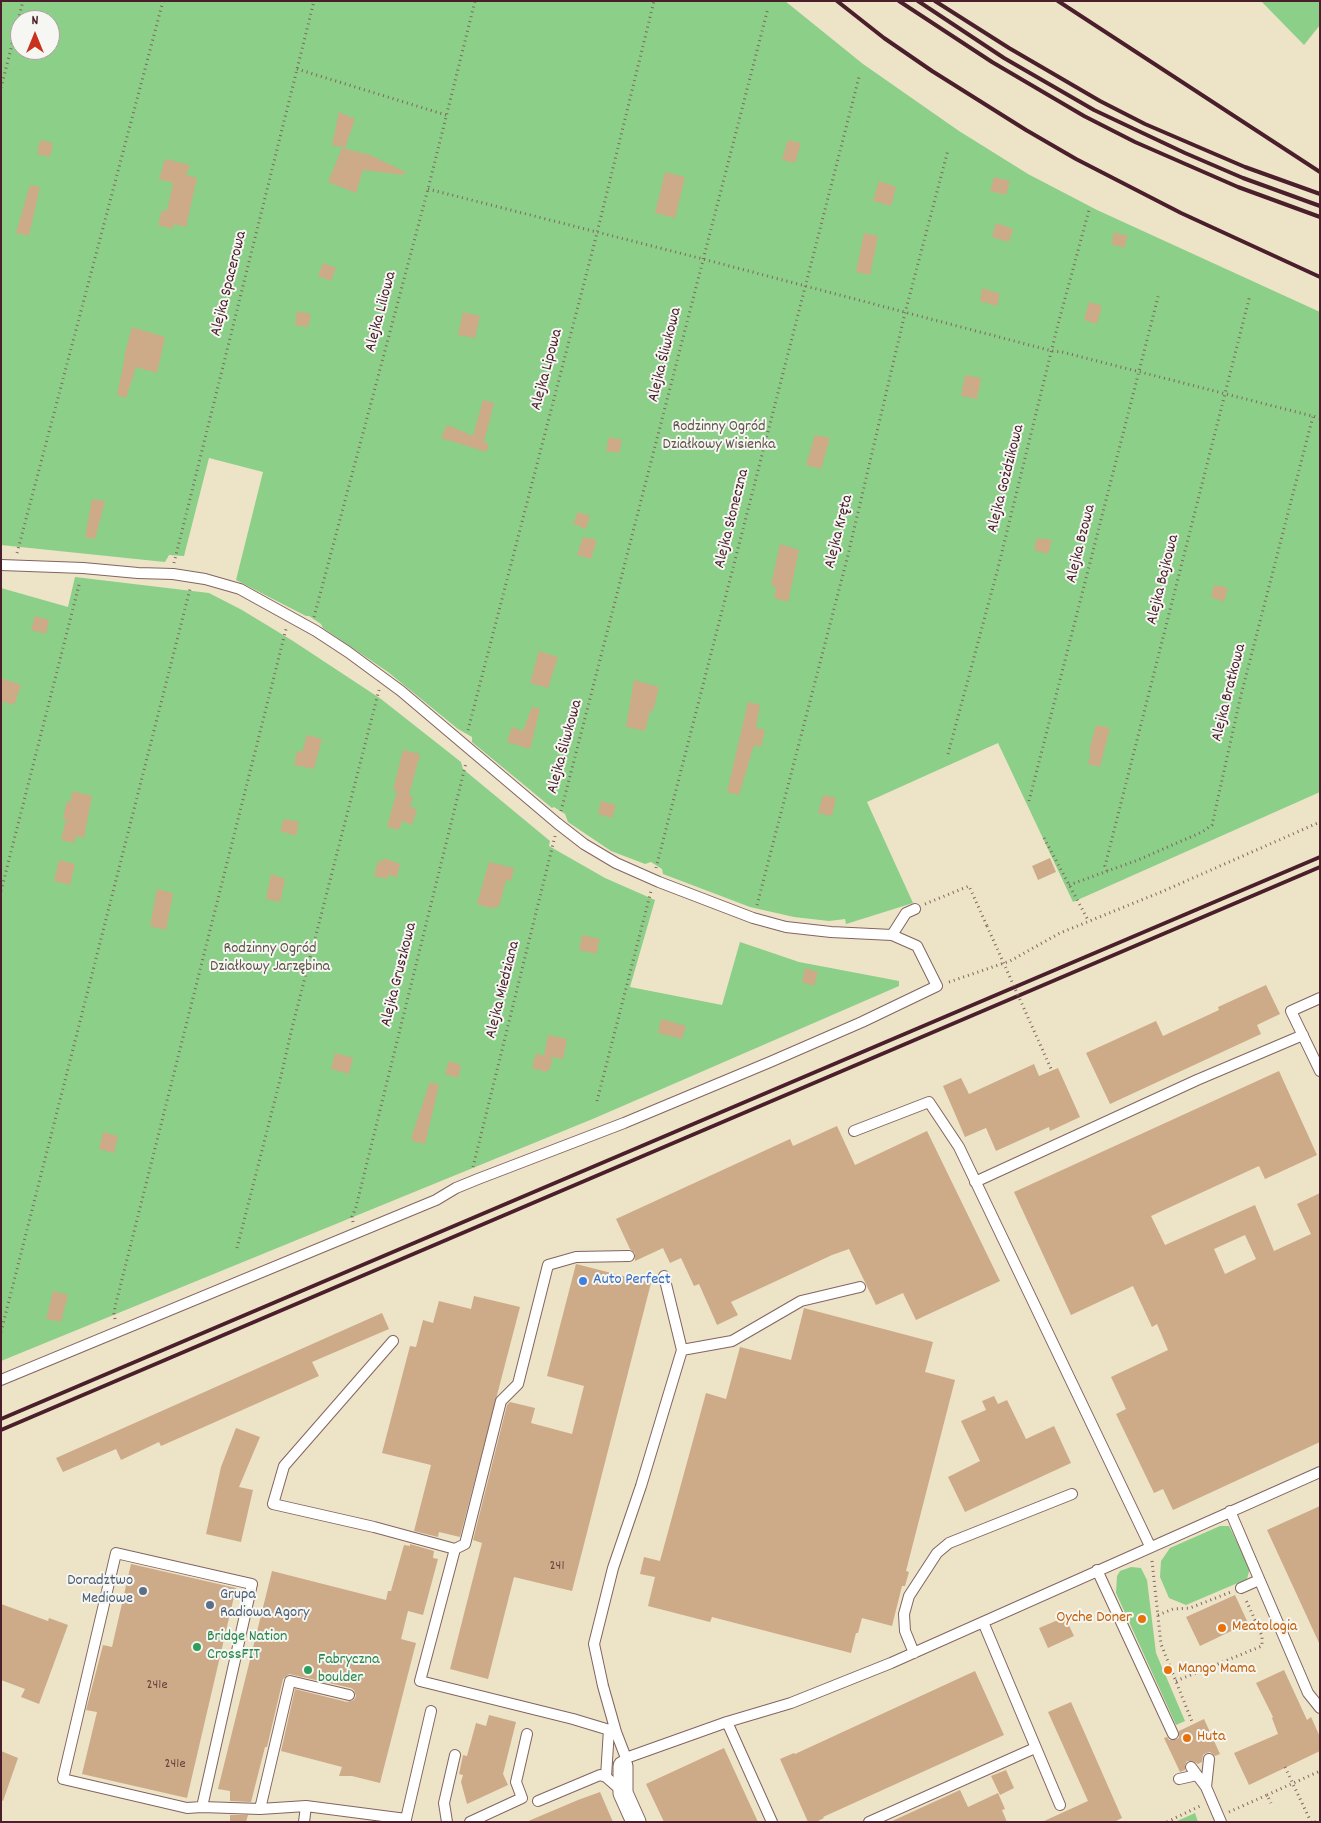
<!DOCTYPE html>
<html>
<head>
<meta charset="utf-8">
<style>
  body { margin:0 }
  #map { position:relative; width:1321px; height:1823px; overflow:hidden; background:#ede3c6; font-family:Dekko,sans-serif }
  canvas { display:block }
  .frame { position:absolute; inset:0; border:2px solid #4a1f2b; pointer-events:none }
  .north { position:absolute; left:10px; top:10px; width:50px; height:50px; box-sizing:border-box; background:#f6f6f2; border:1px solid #b1a0a2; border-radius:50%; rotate:0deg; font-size:14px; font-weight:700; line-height:20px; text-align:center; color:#4a1f2b }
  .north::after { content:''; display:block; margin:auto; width:18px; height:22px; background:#c8321e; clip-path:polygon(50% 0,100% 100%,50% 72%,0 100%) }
</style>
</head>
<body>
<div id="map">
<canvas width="1321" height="1823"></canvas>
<div class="frame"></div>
<div class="north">N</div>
</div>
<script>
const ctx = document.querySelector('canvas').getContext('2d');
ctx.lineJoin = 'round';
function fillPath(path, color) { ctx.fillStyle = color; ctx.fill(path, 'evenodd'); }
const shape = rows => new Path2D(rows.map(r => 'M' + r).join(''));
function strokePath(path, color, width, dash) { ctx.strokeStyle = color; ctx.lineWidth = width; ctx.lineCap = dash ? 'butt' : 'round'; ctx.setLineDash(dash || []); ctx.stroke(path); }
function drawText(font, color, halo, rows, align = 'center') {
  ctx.font = font + ' Dekko,sans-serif'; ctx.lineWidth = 4; ctx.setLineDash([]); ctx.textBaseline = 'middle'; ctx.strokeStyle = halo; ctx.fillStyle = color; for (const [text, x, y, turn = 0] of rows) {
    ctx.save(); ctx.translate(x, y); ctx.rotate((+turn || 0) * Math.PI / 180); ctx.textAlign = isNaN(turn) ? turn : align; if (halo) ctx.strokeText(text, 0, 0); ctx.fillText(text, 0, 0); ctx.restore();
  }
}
const green = shape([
  [1,1,785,1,863,64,959,131,1028,174,1097,210,1320,312,1320,792,1073,902,998,743,867,802,913,903,846,924,845,919,829,921,794,917,750,907,663,874,662,869,651,862,645,864,611,851,568,822,565,814,554,807,552,808,472,742,472,737,458,729,388,672,323,628,321,624,309,616,306,616,236,580,263,472,209,458,184,556,169,555,165,562,1,545],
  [20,20,50,20,50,50,20,50],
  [1261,1,1320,1,1320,25,1304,45],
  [75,577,209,593,242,610,293,641,381,699,461,762,463,769,550,841,549,846,605,878,655,900,630,987,722,1005,740,942,799,962,899,981,899,986,595,1118,1,1361,1,588,68,607],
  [1220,1526,1229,1526,1250,1568,1247,1579,1186,1605,1169,1598,1160,1577,1161,1561,1170,1548],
  [1131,1567,1141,1568,1147,1580,1156,1653,1185,1721,1176,1725,1116,1593,1117,1576,1120,1571],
  [1195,1813,1198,1822,1175,1822]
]);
const building = shape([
  [339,112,355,119,345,148,332,145],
  [40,140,53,143,50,157,37,154],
  [788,140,801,143,795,163,782,160],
  [342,148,370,155,405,172,404,175,363,170,356,193,328,182],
  [165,159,190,165,186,175,197,178,186,227,174,224,173,229,158,225,162,210,167,211,173,183,159,179],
  [665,172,685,177,675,218,655,213],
  [994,177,1010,181,1006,195,990,191],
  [879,181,896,187,891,206,873,201],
  [30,185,40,187,29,236,16,233],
  [996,223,1013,229,1009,242,992,237],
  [1114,232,1128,236,1124,248,1111,244],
  [864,233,878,236,870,275,856,272],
  [323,263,336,268,331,281,318,276],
  [982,288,1000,294,997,306,980,301],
  [1089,302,1102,306,1097,324,1084,320],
  [297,311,311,314,308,327,295,325],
  [463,312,480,316,475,338,458,335],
  [132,327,165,337,157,373,136,367,126,398,117,395,125,357,124,357],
  [965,375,981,378,977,399,961,396],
  [483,400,494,403,484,442,489,444,486,452,441,438,447,425,473,436],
  [815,435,830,438,821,469,806,465],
  [609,437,622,440,619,453,606,451],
  [92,499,105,501,95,539,85,537],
  [578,512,590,516,586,529,573,524],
  [583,537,597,540,591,559,577,555],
  [1037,538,1052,540,1048,554,1034,550],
  [780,544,799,550,788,602,774,598,776,587,771,585],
  [1214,585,1228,588,1224,602,1211,597],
  [35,616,49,620,46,634,31,630],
  [539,651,558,657,548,688,530,683],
  [1,678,21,685,14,705,1,701],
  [634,680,659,687,653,711,650,711,645,731,626,727],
  [748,702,760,705,756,728,765,730,761,747,754,745,739,795,727,792],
  [532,707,540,709,530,749,507,742,512,727,523,731],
  [1096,725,1110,728,1100,767,1088,764,1091,751,1089,751],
  [307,735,322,739,314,769,294,765,297,751,302,752],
  [403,750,420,754,409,795,413,797,410,807,417,809,412,825,402,821,399,830,387,827,397,791,393,790],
  [73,791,92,796,84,838,76,836,74,843,61,840,66,819,63,818,67,801,70,802],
  [823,795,836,798,832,816,818,813],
  [601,801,616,805,612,818,598,814],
  [284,819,299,822,296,836,280,831],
  [383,858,400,864,397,877,388,875,387,879,374,876,378,861,382,862],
  [1050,858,1056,872,1038,880,1032,866],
  [59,860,75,864,70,885,54,881],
  [489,862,514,868,511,881,506,880,499,907,495,906,494,909,477,904],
  [271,874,285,879,280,902,266,899],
  [157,889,173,893,166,930,150,926],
  [582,935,600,939,596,954,579,950],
  [805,968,818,972,814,986,802,982],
  [1266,985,1280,1014,1257,1025,1261,1034,1110,1104,1086,1053,1156,1021,1163,1036,1219,1010,1218,1007],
  [661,1019,686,1026,682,1039,658,1033],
  [548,1035,567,1039,563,1059,547,1056,553,1058,549,1071,547,1070,546,1072,532,1068,536,1053,544,1056],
  [335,1053,353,1058,349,1074,331,1069],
  [449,1061,461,1065,458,1078,445,1074],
  [1034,1064,1039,1076,1058,1068,1080,1117,1050,1131,1049,1127,996,1151,986,1128,965,1137,943,1086,961,1078,969,1094],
  [1279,1071,1317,1155,1265,1179,1259,1166,1151,1216,1165,1245,1255,1205,1274,1251,1311,1234,1297,1204,1320,1193,1320,1442,1173,1510,1163,1489,1154,1493,1116,1414,1126,1409,1111,1377,1168,1350,1157,1324,1152,1327,1133,1286,1071,1315,1014,1192],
  [1245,1235,1256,1259,1225,1274,1214,1249],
  [430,1082,439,1085,425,1144,412,1141,413,1139,411,1138],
  [837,1126,855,1165,927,1131,1000,1281,916,1320,903,1293,876,1305,849,1249,832,1255,731,1302,738,1315,717,1325,699,1284,694,1286,681,1258,670,1263,663,1248,635,1261,635,1253,630,1249,616,1219,790,1139,793,1146],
  [103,1132,118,1136,114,1153,99,1149],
  [576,1264,651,1283,572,1591,514,1577,488,1679,450,1669,482,1543,473,1540,507,1405,510,1402,535,1408,531,1423,572,1434,584,1386,547,1376],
  [53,1291,68,1295,61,1322,46,1319],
  [474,1296,520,1307,460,1537,439,1532,438,1537,414,1531,431,1465,382,1453,410,1346,416,1347,423,1320,433,1323,439,1301,471,1309],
  [804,1308,933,1342,925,1372,955,1380,906,1571,909,1572,905,1586,902,1586,892,1626,862,1618,858,1633,856,1633,851,1653,712,1617,710,1622,648,1606,655,1577,640,1574,644,1557,660,1561,706,1393,726,1399,740,1347,791,1360],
  [382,1313,389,1329,312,1362,319,1376,161,1446,159,1442,121,1460,116,1449,63,1472,56,1458],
  [994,1396,998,1404,1007,1400,1026,1439,1054,1426,1071,1463,965,1512,948,1477,980,1461,961,1421,986,1410,982,1401],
  [236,1428,260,1437,239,1487,253,1490,241,1542,206,1534,221,1467],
  [1320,1506,1320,1645,1267,1530],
  [410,1544,434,1551,433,1558,438,1559,423,1615,408,1611,401,1639,416,1643,380,1783,352,1776,339,1776,342,1767,281,1751,295,1689,347,1702,354,1700,356,1696,354,1690,351,1688,289,1674,283,1679,267,1747,265,1747,251,1802,230,1801,230,1791,218,1789,272,1571,386,1600,388,1591,391,1591,404,1545,410,1546],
  [131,1564,236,1588,187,1798,82,1774,97,1712,86,1710,103,1645,112,1647],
  [1235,1595,1248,1623,1200,1646,1186,1617],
  [1,1604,48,1621,49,1618,68,1625,39,1704,21,1697,25,1689,1,1680],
  [1065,1617,1074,1636,1048,1648,1039,1628],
  [1284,1670,1307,1720,1311,1717,1320,1737,1320,1751,1249,1785,1234,1753,1278,1734,1272,1718,1273,1717,1256,1683],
  [975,1671,1004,1735,823,1817,824,1818,816,1822,808,1822,780,1759,794,1753,795,1754],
  [1071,1702,1122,1818,1114,1822,1042,1822,1088,1801,1048,1712],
  [489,1715,516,1722,503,1774,508,1785,467,1804,461,1782,463,1775,459,1774,463,1755,467,1756,476,1723,486,1726],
  [1204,1719,1220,1754,1215,1756,1210,1752,1206,1753,1203,1755,1202,1762,1198,1764,1193,1761,1187,1761,1185,1765,1185,1770,1180,1772,1164,1738,1167,1737,1169,1740,1175,1740,1179,1738,1179,1731],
  [724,1748,758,1822,664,1822,646,1784],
  [1,1751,18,1758,3,1801,1,1800],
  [1006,1770,1014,1788,1000,1795,991,1776],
  [960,1790,968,1807,998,1793,1005,1809,1002,1810,1007,1822,890,1822],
  [600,1792,613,1822,526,1822,578,1800],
  [230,1815,248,1815,246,1822,230,1822]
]);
const path = shape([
  [297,69,446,115],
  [1,88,23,1],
  [428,189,703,259,1052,351,1062,352,1320,418],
  [17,553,163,1],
  [174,563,314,1],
  [314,617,428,189,475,1],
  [468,730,597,233,654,1],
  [948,754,998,568,1057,328,1089,210],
  [1029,801,1159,293],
  [561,811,768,8],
  [1044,838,1088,920],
  [656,868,859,77],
  [1107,871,1105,866,1250,295],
  [1069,885,1138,860,1202,832,1212,825,1240,699,1313,416],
  [1,891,80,581],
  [925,904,969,886,987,926],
  [757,905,847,559,905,313,948,150],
  [949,982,1010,961,1060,933,1161,892,1320,822],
  [597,1101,651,891],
  [473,1167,555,836],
  [353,1222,352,1217,356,1207,466,763],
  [237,1248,281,1076,292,1028,379,690],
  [115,1319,114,1314,115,1307,286,629],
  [1,1332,190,589],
  [1152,1561,1161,1644,1193,1724],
  [1158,1615,1173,1609,1190,1608,1231,1592],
  [1176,1681,1262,1646,1262,1636,1246,1600],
  [1285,1767,1311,1822],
  [1267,1795,1320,1771],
  [1229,1812,1267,1795,1271,1803],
  [1167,1822,1200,1806],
  [1315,1822,1320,1820]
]);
const lane = shape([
  [1,565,83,568,138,573,173,574,205,579,240,589,316,631,348,652,401,691,557,823,584,844,616,863,659,882,753,918,786,927,831,932,892,935,917,946,937,986,862,1022,770,1062,624,1123,478,1179,456,1188,436,1200,1,1380],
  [892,935,906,913,915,909],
  [1320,998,1291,1011,1320,1071],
  [854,1131,929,1102,959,1147,1150,1546],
  [975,1182,1197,1080,1303,1035],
  [393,1341,284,1466,273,1504,374,1527,455,1549,465,1544,501,1401,518,1384,548,1265,576,1257,629,1256],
  [682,1350,732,1341,801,1301,860,1287],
  [1230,1511,1308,1693,1320,1708],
  [455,1549,420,1681,573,1719,616,1732,626,1758],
  [1097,1570,1173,1734],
  [1241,1588,1259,1580],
  [983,1622,1060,1805],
  [914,1653,905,1631,904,1614,909,1596,937,1553,949,1543,1072,1494],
  [727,1722,772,1822],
  [616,1732,603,1686,594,1644,613,1568,641,1486,682,1350,664,1276],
  [1209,1759,1206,1787,1221,1822],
  [623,1766,626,1758,727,1722,791,1703,891,1663,1320,1472],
  [1191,1767,1206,1787],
  [606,1777,609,1729],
  [1179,1779,1197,1775],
  [538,1801,600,1775,606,1777,623,1792],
  [202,1807,187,1808,63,1779,116,1553,252,1584,202,1807,260,1809,306,1806,406,1819],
  [260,1809,290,1681,349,1695],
  [304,1822,306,1806],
  [406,1822,406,1819,431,1711],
  [447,1822,444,1803,455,1755],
  [470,1822,522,1798,516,1782,527,1734],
  [869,1822,1035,1748]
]);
const street = shape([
  [623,1766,623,1793,636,1822]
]);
const rail = shape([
  [837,1,884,38,932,71,1026,130,1076,159,1181,213,1320,277],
  [899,1,992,62,1084,116,1135,142,1238,187,1320,217],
  [918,1,1004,58,1094,110,1185,153,1243,178,1320,206],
  [935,1,1009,48,1100,101,1145,124,1245,167,1320,194],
  [1058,1,1320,172],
  [1,1419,1320,857],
  [1,1430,1320,867]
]);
const pathBridge = shape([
  [987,926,1052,1071]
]);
const markers = [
  [583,1281,5,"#3f7fe0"],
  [143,1591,5,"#5c6f8a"],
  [210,1605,5,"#5c6f8a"],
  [1142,1619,5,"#e8710a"],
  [1222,1628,5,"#e8710a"],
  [197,1647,5,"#2e9e5b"],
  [308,1670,5,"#2e9e5b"],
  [1168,1670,5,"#e8710a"],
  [1187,1738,5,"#e8710a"]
];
const numberNames = [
  ["241",557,1567],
  ["241e",157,1686],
  ["241e",175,1765]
];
const streetNames = [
  ["Alejka Spacerowa",230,284,-76],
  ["Alejka Liliowa",382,312,-75],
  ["Alejka Śliwkowa",666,355,-76],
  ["Alejka Lipowa",548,370,-75],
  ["Alejka Gożdzikowa",1007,479,-76],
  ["Alejka Słoneczna",733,519,-76],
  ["Alejka Kręta",840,532,-76],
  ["Alejka Bzowa",1082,544,-76],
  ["Alejka Bajkowa",1164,580,-76],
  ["Alejka Bratkowa",1230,693,-76],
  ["Alejka Śliwkowa",566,747,-75],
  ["Alejka Gruszkowa",400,975,-76],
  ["Alejka Miedziana",504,990,-76]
];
const parkNames = [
  ["Rodzinny Ogród",719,428],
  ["Działkowy Wisienka",719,446],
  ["Rodzinny Ogród",270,950],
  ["Działkowy Jarzębina",270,968]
];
const shopNames = [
  ["Auto Perfect",593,1281]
];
const serviceNames = [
  ["Doradztwo",133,1582],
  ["Mediowe",133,1600],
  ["Grupa",220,1596,"left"],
  ["Radiowa Agory",220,1614,"left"]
];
const foodNames = [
  ["Oyche Doner",1132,1619,"right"],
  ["Meatologia",1232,1628],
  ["Mango Mama",1178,1670],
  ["Huta",1197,1738]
];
const leisureNames = [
  ["Bridge Nation",207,1638],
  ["CrossFIT",207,1656],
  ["Fabryczna",318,1661],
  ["boulder",318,1679]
];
fillPath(green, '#8bcf88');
fillPath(building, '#cdab88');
strokePath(lane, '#836461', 12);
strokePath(street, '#836461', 21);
strokePath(path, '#836461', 3, [1, 4]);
strokePath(lane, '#fff', 10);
strokePath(street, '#fff', 19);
strokePath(rail, '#4a1f2b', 4);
strokePath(pathBridge, '#836461', 3, [1, 4]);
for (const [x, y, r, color] of markers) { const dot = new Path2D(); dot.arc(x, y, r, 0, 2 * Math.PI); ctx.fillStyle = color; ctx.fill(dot); strokePath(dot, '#f6f6f2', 2); }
drawText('14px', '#6b4242', null, numberNames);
drawText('16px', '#4a1f2b', '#f6f6f2', streetNames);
drawText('16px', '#5e5447', '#f6f6f2', parkNames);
drawText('16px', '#366cbe', '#f6f6f2', shopNames, 'left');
drawText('16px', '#4e5e75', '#f6f6f2', serviceNames, 'right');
drawText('16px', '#c56008', '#f6f6f2', foodNames, 'left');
drawText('16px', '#27864d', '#f6f6f2', leisureNames, 'left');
</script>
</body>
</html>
